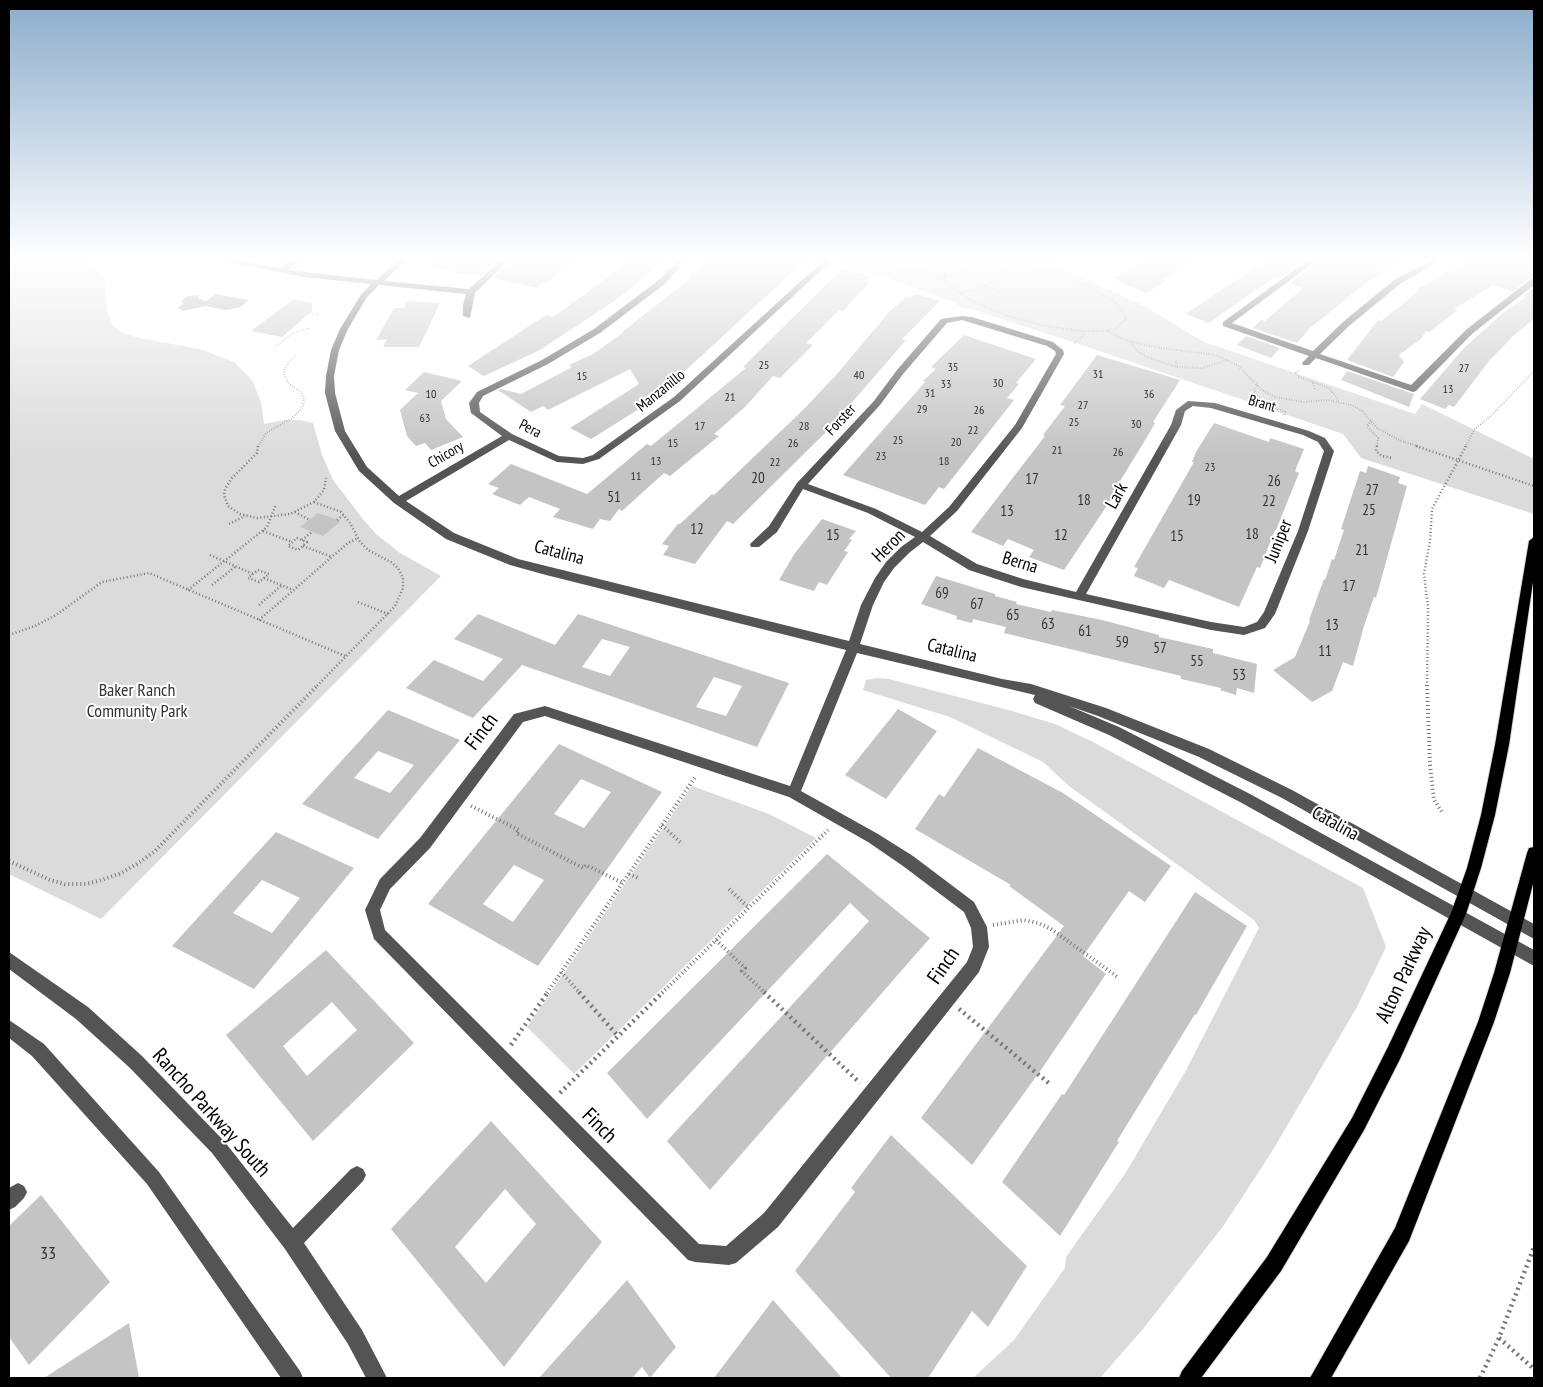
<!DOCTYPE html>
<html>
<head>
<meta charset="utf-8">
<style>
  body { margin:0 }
  #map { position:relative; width:1543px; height:1387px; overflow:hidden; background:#fff; font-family:"PT Sans Narrow",sans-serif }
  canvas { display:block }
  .frame { position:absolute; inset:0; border:10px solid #000; pointer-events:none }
</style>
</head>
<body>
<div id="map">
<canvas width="1543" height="1387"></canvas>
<div class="frame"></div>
</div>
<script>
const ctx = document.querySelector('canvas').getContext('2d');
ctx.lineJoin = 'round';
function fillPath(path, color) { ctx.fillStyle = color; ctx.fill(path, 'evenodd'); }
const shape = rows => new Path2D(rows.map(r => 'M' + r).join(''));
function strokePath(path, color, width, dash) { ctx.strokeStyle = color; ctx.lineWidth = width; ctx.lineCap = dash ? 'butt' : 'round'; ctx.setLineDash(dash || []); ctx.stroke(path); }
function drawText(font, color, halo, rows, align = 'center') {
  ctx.font = font + ' "PT Sans Narrow",sans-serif'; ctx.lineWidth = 4; ctx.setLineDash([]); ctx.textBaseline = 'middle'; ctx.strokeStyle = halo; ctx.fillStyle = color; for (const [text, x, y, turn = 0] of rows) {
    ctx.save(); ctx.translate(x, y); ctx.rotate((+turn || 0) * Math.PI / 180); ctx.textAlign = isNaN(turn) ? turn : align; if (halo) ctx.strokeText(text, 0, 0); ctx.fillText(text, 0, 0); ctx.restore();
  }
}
const green = shape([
  [9,261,83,261,104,276,107,309,113,326,121,332,139,338,200,349,234,362,252,380,261,402,264,424,284,420,300,420,313,423,322,455,333,480,362,518,376,534,400,553,441,576,101,919,9,874],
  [843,261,1047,261,1144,306,1204,342,1415,414,1422,404,1534,459,1534,514,1361,458,1343,434,1085,346,971,309,961,307,954,302,886,277,838,265],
  [877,678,889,679,1012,711,1055,724,1093,742,1363,888,1386,947,1357,1007,1271,1153,1224,1225,1143,1329,1100,1378,973,1378,1014,1340,1065,1268,1066,1257,1125,1174,1185,1072,1259,928,1254,920,1069,786,1043,762,950,717,863,690,866,680],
  [692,786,769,814,816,838,574,1074,527,1027]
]);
const water = shape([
  [216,294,249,300,240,307,226,310,205,306,183,311,177,307,183,305,182,300,188,296,197,295,199,299,206,301]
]);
const building = shape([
  [431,261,497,261,481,276,471,273,468,275,431,267],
  [510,261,573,261,545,284,542,283,537,288,493,278],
  [630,261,664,261,616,300,540,350,484,376,468,366,546,315,553,317],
  [707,261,802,261,798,265,800,265,673,382,639,409,591,439,570,428,639,384,630,369,548,410,543,406,531,412,498,390,501,389,521,394,572,367,569,365,593,354,624,332,622,332,691,278,688,277],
  [1145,261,1191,261,1163,279,1167,281,1146,293,1112,278],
  [1265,261,1304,261,1279,279,1274,277,1209,323,1186,314],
  [1318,261,1399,261,1380,272,1383,273,1367,282,1310,328,1297,343,1253,328,1261,320,1265,321,1303,288,1290,283],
  [1467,261,1534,261,1534,277,1530,278,1512,292,1493,285,1454,309,1458,310,1429,332,1426,331,1421,339,1399,355,1404,362,1393,377,1347,360,1378,320,1381,321,1419,291,1416,290],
  [842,269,870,276,865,281,870,282,843,311,839,310,806,343,813,345,780,378,773,376,745,407,714,434,719,436,670,476,664,473,622,511,619,509,610,521,600,519,593,529,553,517,560,509,529,497,520,505,492,494,499,488,488,484,511,464,587,494,647,444,651,446,746,368,743,367],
  [1534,287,1534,319,1512,337,1489,361,1454,407,1449,405,1445,409,1420,399,1464,348,1502,314,1526,297,1523,296],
  [916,294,940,301,902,339,906,340,829,429,733,524,727,521,695,564,663,555,669,546,662,544,678,524,680,524,712,494,714,495,804,409,837,374,890,311,906,297,911,298],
  [294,299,312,303,312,311,282,337,251,331],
  [408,301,440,303,419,347,383,347,387,339,376,340,394,308,404,308],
  [964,335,1036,359,1016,383,1019,384,1007,398,1014,400,944,489,939,487,925,505,843,475,925,382,923,381,936,369,931,367],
  [1246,336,1280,348,1271,358,1237,345],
  [1097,355,1180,380,1153,422,1155,423,1147,437,1114,491,1116,492,1064,570,1029,557,1034,550,1008,539,1003,546,971,532,1045,436,1043,435,1065,406,1060,405],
  [1347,371,1414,394,1409,407,1341,380],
  [424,372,462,381,441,401,446,419,463,437,431,450,425,443,416,446,407,436,400,410,418,393,405,390],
  [1214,423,1269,442,1270,438,1304,449,1295,471,1299,473,1276,530,1275,530,1260,568,1257,567,1239,607,1169,580,1164,588,1134,576,1138,568,1134,567,1194,462,1192,462,1196,452],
  [1368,466,1400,477,1398,483,1407,486,1376,598,1374,597,1364,626,1353,666,1343,662,1332,691,1312,702,1273,670,1295,657,1310,621,1309,620,1324,579,1325,580,1332,559,1334,560,1344,530,1341,529,1360,471,1366,473],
  [318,513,341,521,323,536,300,527],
  [822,519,856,531,849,539,852,540,844,551,848,552,827,585,819,582,814,591,779,580,795,553],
  [936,576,995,594,995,596,1017,602,1016,604,1051,612,1052,610,1102,620,1159,635,1159,637,1213,649,1213,653,1257,664,1254,693,1237,688,1236,695,1220,690,1221,688,1181,679,1181,676,1004,633,1006,627,973,619,972,623,956,619,957,616,921,604],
  [478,614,555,645,578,614,789,683,757,747,522,665,473,718,406,688,434,660,483,681,503,659,454,639],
  [602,639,630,647,610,676,582,667],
  [714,677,742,686,726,716,696,707],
  [898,709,937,731,886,799,845,775],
  [388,710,460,740,378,839,302,804],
  [378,751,414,765,390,793,354,778],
  [559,744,662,792,538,966,428,904],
  [581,779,611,792,584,828,554,814],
  [514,865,544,880,513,922,483,904],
  [978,748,1063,793,1171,866,1145,902,1129,891,1083,956,1106,974,1043,1067,972,1165,921,1118,1064,926,1009,886,1011,885,915,829,939,794,944,797],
  [276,832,354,868,254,989,172,946],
  [262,880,300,898,272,933,233,913],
  [827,854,930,938,710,1190,667,1141,869,921,850,903,647,1119,607,1073],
  [1195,892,1247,926,1196,1015,1195,1014,1117,1141,1119,1142,1060,1236,1002,1182,1062,1094,1064,1095],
  [326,950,414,1043,313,1141,226,1035],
  [332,1002,357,1030,307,1076,283,1046],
  [491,1121,602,1242,504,1367,391,1229],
  [505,1189,536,1224,486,1283,455,1247],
  [891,1135,1027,1266,988,1327,972,1311,928,1378,891,1378,795,1271,855,1192,851,1188],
  [41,1195,110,1282,29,1365,9,1337,9,1226],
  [627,1280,676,1347,650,1378,642,1367,632,1378,539,1378],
  [773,1300,842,1378,714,1378],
  [129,1323,139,1378,44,1378]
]);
const pathFar3 = shape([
  [888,261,895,268,911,274,944,279],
  [908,261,910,268,916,271,945,276,963,272,967,268,963,261],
  [1038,261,1059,265,1065,261],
  [1002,267,1009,268],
  [1001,271,1008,272],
  [945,276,944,279,949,285,972,301,1005,315,1041,325,1080,331,1107,331,1115,329,1126,319,1121,308,1112,300,1084,284,1053,272,1000,261],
  [994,281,1003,284],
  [985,286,1000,292],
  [961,293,979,289,995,279,1002,269,1002,261],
  [310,313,319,315],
  [1107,331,1125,340,1154,347,1216,355,1237,365,1262,390,1275,397,1304,402,1328,400,1351,405,1361,410,1377,428,1399,440,1420,447],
  [1130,342,1137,351,1149,358,1177,367,1203,368,1227,360],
  [1074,343,1082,337,1085,331],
  [276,346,293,333,310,328],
  [1176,361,1177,367],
  [1298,371,1296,373,1299,377,1329,388,1339,401],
  [1312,381,1315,389],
  [1257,385,1254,390,1256,395,1268,405,1285,412,1284,415],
  [1371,421,1367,426,1378,438,1377,447],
  [258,447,266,433,292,418,303,407,304,399,301,392,288,383,284,373,287,364,297,354],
  [1465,447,1474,430,1493,414,1534,371]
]);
const pathFar2 = shape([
  [258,446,257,453,232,478,225,489,224,495,228,506,240,514,257,518,290,514,314,502,324,490,326,478],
  [1377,446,1376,451,1382,456,1392,458],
  [1416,446,1534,486],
  [314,502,341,512,350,523,360,542,368,550,391,562,398,568,403,578,403,588,395,606,317,686],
  [295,512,310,520],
  [337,520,343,515],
  [229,524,245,516],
  [263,531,292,542],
  [297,538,307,542,298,550,288,546,297,538],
  [302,540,312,532],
  [303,546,332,557],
  [210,555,253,574],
  [258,570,269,574,259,582,248,578,258,570],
  [264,578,293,590],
  [212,585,235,567],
  [188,590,267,527,276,504],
  [358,602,388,614],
  [259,605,282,585],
  [259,620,348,543,358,538],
  [9,635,35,626,56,615,102,582,149,573,345,656],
  [1427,686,1428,607,1424,574,1430,541,1432,509,1466,446]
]);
const pathFar1 = shape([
  [1427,685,1430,765,1434,800,1442,812],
  [471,806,519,830,516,833,583,868,586,865,623,883],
  [662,825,682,844],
  [9,861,50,880,65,884,86,884,98,881,119,874,137,864,154,852,318,685],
  [629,874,638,878],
  [729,889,749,908],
  [993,925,1024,920,1038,923,1051,929,1119,978],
  [716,940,745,968,742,971,765,993],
  [561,972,580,993],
  [547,993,696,776],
  [662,993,828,830]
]);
const path = shape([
  [579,992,618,1036],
  [764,992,860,1083],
  [959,1009,1051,1085],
  [511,1045,548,992],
  [560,1093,663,992],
  [1499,1338,1534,1369],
  [1480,1378,1499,1338,1534,1247]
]);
const minor = shape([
  [225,261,240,261,279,268,291,261,300,261,287,270,376,280,398,261,406,261,384,281,469,289,500,261,508,261,475,293,470,318,463,316,463,305,466,294,379,285,367,297,348,329,339,350,334,376,335,393,345,431,367,467,399,496,502,436,471,413,469,403,477,392,542,360,594,329,660,279,677,261,685,261,666,283,600,333,548,364,483,396,479,403,480,412,512,434,559,456,583,458,593,455,674,397,823,261,831,261,680,401,599,459,583,464,557,462,509,440,406,501,454,533,518,559,849,641,861,605,875,578,886,562,901,547,915,537,868,513,803,489,777,532,759,547,751,547,750,544,769,526,797,483,874,401,897,370,941,319,962,316,972,317,1053,342,1063,350,1064,354,1022,428,957,511,930,536,977,564,1023,579,1076,592,1171,425,1176,410,1188,401,1215,403,1309,431,1325,438,1334,451,1308,531,1275,614,1265,628,1244,635,1211,630,1021,587,969,570,923,542,909,553,894,568,884,582,873,605,860,644,1002,679,1031,684,1106,708,1209,749,1292,790,1534,924,1534,939,1282,798,1199,757,1098,716,1069,706,1119,727,1250,794,1534,950,1534,966,1240,802,1109,735,1035,703,1033,699,1035,695,857,653,801,791,878,834,913,856,974,902,987,927,989,947,979,972,778,1227,736,1263,729,1265,695,1262,688,1260,374,939,365,910,380,879,420,838,514,714,545,706,790,786,846,650,546,575,510,565,446,539,394,503,359,471,335,431,325,393,326,376,331,350,340,329,360,296,371,284,304,277,225,261],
  [962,320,1047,346,1055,351,1056,354,1015,425,949,507,922,532,876,509,808,484,880,405,903,374,947,323,962,320],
  [1193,406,1211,408,1303,435,1318,442,1324,451,1298,531,1264,612,1257,622,1244,627,1211,622,1086,594,1181,425,1185,411,1193,406],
  [545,716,789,797,868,842,903,866,964,912,971,928,973,947,967,962,764,1213,726,1246,699,1244,385,930,380,910,390,889,430,848,523,722,545,716],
  [1307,261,1316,261,1232,323,1313,351,1343,322,1394,280,1430,261,1439,261,1400,284,1349,326,1320,354,1411,385,1467,329,1531,279,1534,279,1534,285,1473,333,1416,391,1413,392,1316,358,1309,365,1303,365,1302,363,1309,356,1223,326,1223,322,1307,261],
  [9,952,88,1007,142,1056,224,1141,293,1228,351,1169,357,1166,363,1169,366,1175,363,1181,304,1243,362,1330,387,1378,366,1378,348,1344,285,1249,212,1153,130,1068,76,1019,9,969,9,952],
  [9,1020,44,1044,159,1172,300,1371,303,1378,281,1378,147,1184,32,1056,9,1038,9,1020],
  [18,1183,24,1186,27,1192,24,1198,15,1207,9,1210,9,1188,18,1183]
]);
const major = shape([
  [1534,537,1534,575,1509,745,1495,815,1481,868,1466,914,1400,1059,1364,1130,1281,1271,1201,1378,1179,1378,1182,1371,1267,1257,1352,1118,1388,1047,1451,913,1467,868,1481,815,1495,745,1529,541,1534,537],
  [1534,847,1534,880,1510,973,1494,1022,1409,1241,1331,1378,1310,1378,1395,1228,1478,1022,1494,973,1527,853,1529,848,1534,847]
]);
const farNumbernames = [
  ["25",764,366],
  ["35",953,368],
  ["27",1464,369],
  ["31",1098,375],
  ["40",859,376],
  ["15",582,377],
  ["30",998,384],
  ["33",946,385],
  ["13",1448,390],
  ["31",930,394],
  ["10",431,395],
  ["36",1149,395],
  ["21",730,398],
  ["27",1083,406],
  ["29",922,410],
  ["26",979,411],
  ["63",425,419],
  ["25",1074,423],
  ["30",1136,425],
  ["17",700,427],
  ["28",804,427],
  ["22",973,431],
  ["25",898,441],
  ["20",956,443],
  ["15",673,444],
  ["26",793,444],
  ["21",1057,451],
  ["26",1118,453],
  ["23",881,457],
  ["13",656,462],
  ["18",944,462],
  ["22",775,463],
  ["23",1210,468],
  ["11",636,477]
];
const farStreetnames = [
  ["Manzanillo",661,391,-39],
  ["Brant",1262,404,16],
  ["Forster",841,420,-47],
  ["Pera",530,429,27],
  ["Chicory",446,455,-30]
];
const numberNames = [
  ["20",758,479],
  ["17",1032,480],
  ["26",1274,482],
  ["27",1372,491],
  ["51",614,498],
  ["18",1084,501],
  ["19",1194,501],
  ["22",1269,502],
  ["25",1369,511],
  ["13",1007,512],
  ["12",697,530],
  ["18",1252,535],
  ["15",833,536],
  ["12",1061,536],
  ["15",1177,537],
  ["21",1362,551],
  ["17",1349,587],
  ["69",942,594],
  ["67",977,605],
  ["65",1013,616],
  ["63",1048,625],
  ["13",1332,626],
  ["61",1085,632],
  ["59",1122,643],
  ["57",1160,649],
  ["11",1325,652],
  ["55",1197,662],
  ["53",1239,676]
];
const streetNames = [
  ["Lark",1117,496,-61],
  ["Juniper",1279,541,-68],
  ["Heron",889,546,-45],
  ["Catalina",559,553,15],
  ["Berna",1020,563,17],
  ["Catalina",952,651,14],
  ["Catalina",1335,824,29]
];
const parkNames = [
  ["Baker Ranch",137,691],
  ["Community Park",137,712]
];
const nearNumbernames = [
  ["33",48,1254]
];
const nearStreetnames = [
  ["Finch",482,732,-53],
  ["Finch",944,966,-55],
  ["Alton Parkway",1404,975,-65],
  ["Rancho Parkway South",211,1113,48],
  ["Finch",599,1126,45]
];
fillPath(green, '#dbdbdb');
fillPath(water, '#a2a2a2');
fillPath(building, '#c4c4c4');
strokePath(major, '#dbdbdb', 2);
strokePath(pathFar3, '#767676', 2, [0.5, 2]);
strokePath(pathFar2, '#767676', 2.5, [1, 2.5]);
strokePath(pathFar1, '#767676', 4, [1, 3]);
strokePath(path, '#767676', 4.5, [2, 4]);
fillPath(minor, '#545454');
fillPath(major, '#000');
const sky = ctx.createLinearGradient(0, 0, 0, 455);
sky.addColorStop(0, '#8cadcc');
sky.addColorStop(0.57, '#fff');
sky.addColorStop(1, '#ffffff00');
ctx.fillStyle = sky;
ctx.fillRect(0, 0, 1543, 455);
drawText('12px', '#313131', null, farNumbernames);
drawText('15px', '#000', '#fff', farStreetnames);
drawText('15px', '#313131', null, numberNames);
drawText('18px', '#000', '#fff', streetNames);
drawText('18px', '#323232', '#fff', parkNames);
drawText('18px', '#313131', null, nearNumbernames);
drawText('21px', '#000', '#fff', nearStreetnames);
</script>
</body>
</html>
